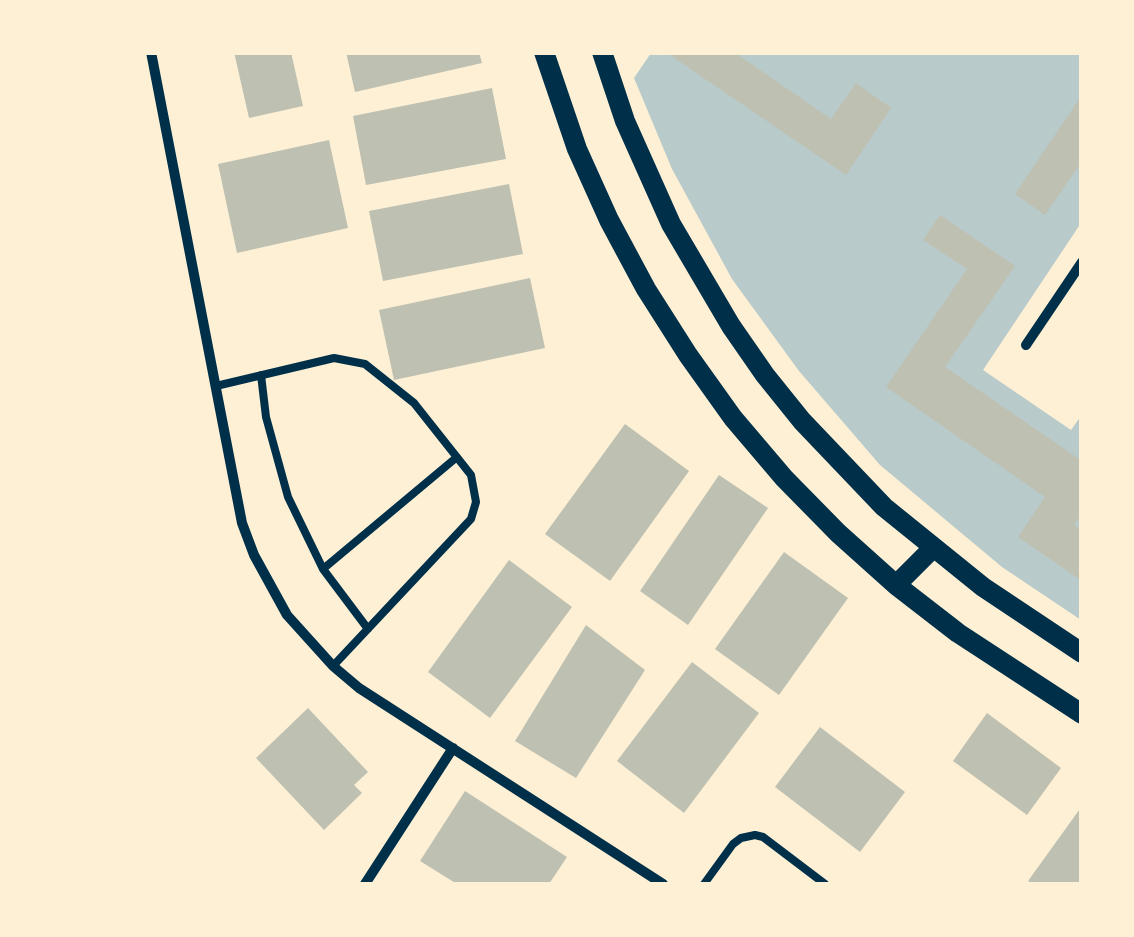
<!DOCTYPE html>
<html>
<head>
<meta charset="utf-8">
<style>
  body { margin:0 }
  #map { position:relative; width:1134px; height:937px; overflow:hidden; background:#fdf0d5; font-family:Montserrat,sans-serif }
  canvas { display:block }
  .frame { position:absolute; inset:0; border:55px solid #fdf0d5; pointer-events:none }
</style>
</head>
<body>
<div id="map">
<canvas width="1134" height="937"></canvas>
<div class="frame"></div>
</div>
<script>
const ctx = document.querySelector('canvas').getContext('2d');
ctx.lineJoin = 'round';
function fillPath(path, color) { ctx.fillStyle = color; ctx.fill(path, 'evenodd'); }
const shape = rows => new Path2D(rows.map(r => 'M' + r).join(''));
function strokePath(path, color, width, dash) { ctx.strokeStyle = color; ctx.lineWidth = width; ctx.lineCap = dash ? 'butt' : 'round'; ctx.setLineDash(dash || []); ctx.stroke(path); }
const green = shape([
  [651,53,1081,53,1081,223,983,370,1071,430,1081,416,1081,620,1002,567,880,465,799,371,732,279,672,169,634,78]
]);
const building = shape([
  [234,52,291,52,303,106,249,118],
  [346,52,479,52,482,63,355,92],
  [672,52,734,52,831,119,856,83,891,108,846,175,670,55],
  [492,88,506,159,366,185,353,116],
  [1082,95,1082,161,1045,215,1015,194],
  [329,140,348,228,237,253,218,164],
  [509,184,523,254,383,281,369,211],
  [940,215,1015,266,945,367,1082,461,1082,513,1074,525,1082,530,1082,581,1018,537,1045,497,886,387,967,269,923,240],
  [530,278,545,348,394,380,379,310],
  [625,424,689,471,610,581,545,534],
  [719,475,768,508,688,625,640,591],
  [784,552,848,598,779,695,715,649],
  [509,560,572,607,490,718,428,672],
  [586,625,645,670,576,778,515,741],
  [692,662,759,713,684,813,617,761],
  [308,708,368,772,354,785,362,793,324,830,256,758],
  [987,713,1061,768,1027,815,953,761],
  [820,727,905,792,860,852,775,787],
  [465,791,567,857,549,884,457,884,420,861],
  [1082,806,1082,884,1033,884,1028,881]
]);
const service = shape([
  [261,375,266,417,288,497,323,569,368,629],
  [216,386,334,358,365,364,414,403,471,475,476,502,471,519,333,666],
  [323,569,457,457],
  [704,884,733,844,741,838,755,835,763,837,825,884]
]);
const minor = shape([
  [151,52,242,523,254,555,287,615,333,666,359,688,663,884],
  [1026,345,1082,262],
  [365,884,453,748]
]);
const secondary = shape([
  [544,52,577,149,609,220,646,289,688,355,733,418,784,478,838,533,896,585,958,633,1082,714],
  [602,52,625,121,671,224,731,326,765,375,802,421,884,507,983,587,1082,653],
  [896,585,932,549]
]);
fillPath(green, '#b9caca');
fillPath(building, '#bec0b2');
strokePath(service, '#003049', 8);
strokePath(minor, '#003049', 10);
strokePath(secondary, '#003049', 20);
</script>
</body>
</html>
